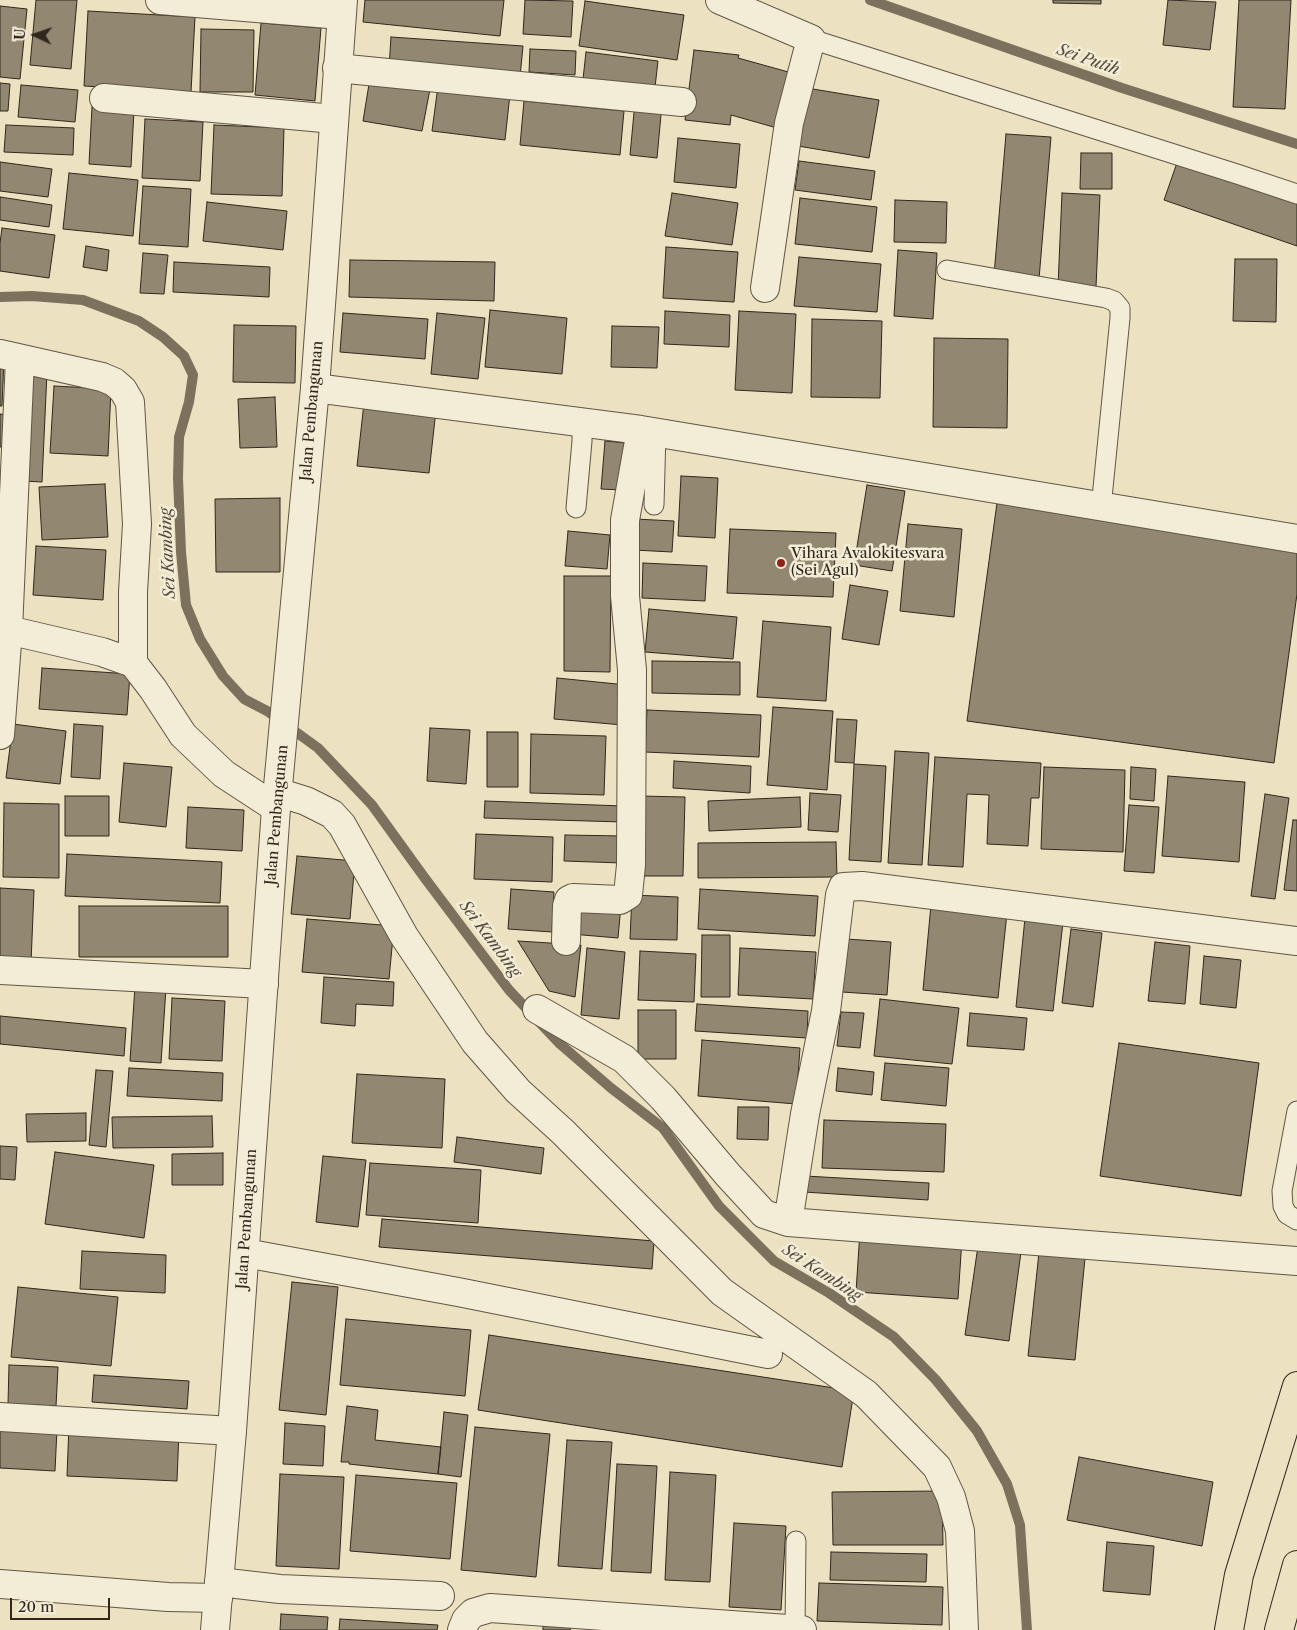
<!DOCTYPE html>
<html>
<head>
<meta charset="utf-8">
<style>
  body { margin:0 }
  #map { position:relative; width:1297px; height:1630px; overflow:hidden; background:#ece1c0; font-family:"Libre Caslon Text",serif }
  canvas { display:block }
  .north { position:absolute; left:10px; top:10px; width:50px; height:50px; -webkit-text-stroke:4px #f3ecd6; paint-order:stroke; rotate:273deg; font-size:14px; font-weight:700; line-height:20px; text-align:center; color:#31271c }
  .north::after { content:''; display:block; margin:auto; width:18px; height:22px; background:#31271c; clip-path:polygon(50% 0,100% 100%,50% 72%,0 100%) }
  .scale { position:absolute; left:10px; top:1598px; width:100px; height:22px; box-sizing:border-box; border:2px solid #31271c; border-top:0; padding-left:6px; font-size:15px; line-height:18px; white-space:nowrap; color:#31271c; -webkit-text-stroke:4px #f3ecd6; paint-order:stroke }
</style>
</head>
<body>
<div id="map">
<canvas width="1297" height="1630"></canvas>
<div class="north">U</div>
<div class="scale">20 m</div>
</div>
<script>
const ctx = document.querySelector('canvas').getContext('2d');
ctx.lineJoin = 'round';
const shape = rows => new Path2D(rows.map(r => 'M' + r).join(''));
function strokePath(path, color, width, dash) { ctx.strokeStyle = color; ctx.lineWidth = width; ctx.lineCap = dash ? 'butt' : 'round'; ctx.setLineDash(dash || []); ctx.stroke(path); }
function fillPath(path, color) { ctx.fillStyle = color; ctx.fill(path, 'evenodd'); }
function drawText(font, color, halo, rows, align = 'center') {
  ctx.font = font + ' "Libre Caslon Text",serif'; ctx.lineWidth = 5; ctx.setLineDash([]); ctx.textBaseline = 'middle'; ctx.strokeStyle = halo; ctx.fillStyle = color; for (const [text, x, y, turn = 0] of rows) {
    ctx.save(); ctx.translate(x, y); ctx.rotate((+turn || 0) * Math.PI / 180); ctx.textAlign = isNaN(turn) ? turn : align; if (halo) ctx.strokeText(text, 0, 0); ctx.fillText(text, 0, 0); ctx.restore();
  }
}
const stream = shape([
  [870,0,1122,88,1297,144],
  [0,297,32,296,83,300,139,321,163,337,184,356,193,375,189,402,179,437,178,478,181,552,186,605,200,639,223,676,244,699,267,711,318,748,372,805,424,877,509,990,560,1044,611,1088,663,1128,719,1206,774,1261,829,1293,894,1337,936,1380,977,1431,1007,1484,1020,1525,1027,1630]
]);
const building = shape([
  [36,0,77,0,71,69,30,65,36,0],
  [365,0,504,0,500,36,363,22,365,0],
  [525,0,573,1,571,37,523,34,525,0],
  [1053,0,1101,0,1101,4,1053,3,1053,0],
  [1168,0,1216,2,1210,50,1163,45,1168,0],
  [1239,0,1291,0,1285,109,1233,107,1239,0],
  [585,1,684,15,677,60,579,46,585,1],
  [0,6,27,9,20,79,0,77,0,6],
  [88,11,195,17,191,92,84,86,88,11],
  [261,23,321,28,315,101,255,95,261,23],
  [201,29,254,30,253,92,200,92,201,29],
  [391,37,523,46,520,77,389,68,391,37],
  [530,49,576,51,575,75,529,72,530,49],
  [694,50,739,55,738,58,792,73,777,128,731,115,730,125,685,120,694,50],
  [586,52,658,61,654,96,582,88,586,52],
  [370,78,430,89,422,131,363,121,370,78],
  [0,83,10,84,8,111,0,111,0,83],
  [21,85,78,90,75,122,18,117,21,85],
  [438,86,510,94,505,140,432,131,438,86],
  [807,88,879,100,869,158,798,146,807,88],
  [524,101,624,111,620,155,520,145,524,101],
  [635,102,662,104,657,158,630,155,635,102],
  [92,107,134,110,131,167,89,164,92,107],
  [145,119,203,122,200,181,142,178,145,119],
  [6,125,74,128,73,155,4,152,6,125],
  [214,125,284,128,282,196,211,194,214,125],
  [1006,134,1051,137,1039,279,994,275,1006,134],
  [678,138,740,144,736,188,674,182,678,138],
  [1081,153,1112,153,1112,189,1080,189,1081,153],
  [1178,160,1297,201,1297,246,1164,200,1178,160],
  [799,161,875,171,871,200,795,190,799,161],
  [0,162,52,169,48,197,0,191,0,162],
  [69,173,138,180,133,236,63,229,69,173],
  [143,186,191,189,188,247,139,244,143,186],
  [672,193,738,203,732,245,665,236,672,193],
  [1062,193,1100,195,1096,287,1058,286,1062,193],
  [0,197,52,205,49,227,0,220,0,197],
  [800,198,877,207,872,252,795,244,800,198],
  [895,200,947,202,946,243,894,242,895,200],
  [207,202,287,211,283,250,203,241,207,202],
  [2,228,55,235,49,278,0,271,0,243,2,228],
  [86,246,109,250,107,271,83,267,86,246],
  [666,247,738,252,734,302,663,298,666,247],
  [898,250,937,253,933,319,894,316,898,250],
  [143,253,168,255,164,294,140,293,143,253],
  [799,257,881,264,877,312,794,306,799,257],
  [1235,259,1277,259,1276,322,1233,321,1235,259],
  [350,260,495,262,494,301,349,297,350,260],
  [174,262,270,267,269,297,173,292,174,262],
  [490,310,567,318,562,374,485,367,490,310],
  [665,311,730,315,729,347,664,344,665,311],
  [739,311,796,314,792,393,735,390,739,311],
  [343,313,428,319,425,359,340,352,343,313],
  [437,313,485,318,478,379,431,374,437,313],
  [812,319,882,321,880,398,811,397,812,319],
  [234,325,296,326,295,383,233,382,234,325],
  [612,326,659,327,657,368,611,367,612,326],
  [934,338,1008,339,1007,428,933,427,934,338],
  [0,358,4,359,2,406,0,406,0,358],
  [27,371,47,372,42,482,23,481,27,371],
  [54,386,111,389,108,456,50,453,54,386],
  [275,397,277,447,240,448,238,399,275,397],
  [364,403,436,410,429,473,357,466,364,403],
  [0,414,6,415,4,447,0,447,0,414],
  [605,441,626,443,622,490,601,489,605,441],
  [681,476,718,478,715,538,678,536,681,476],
  [105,484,108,537,42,540,39,487,105,484],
  [867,485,905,491,892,571,854,565,867,485],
  [280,498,280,572,216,572,215,499,280,498],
  [997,503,1297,545,1297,594,1274,763,967,721,997,503],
  [635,519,674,521,672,552,634,550,635,519],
  [908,524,962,529,954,617,900,611,908,524],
  [730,529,836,533,833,597,727,593,730,529],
  [568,531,610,535,607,569,565,566,568,531],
  [36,546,106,550,103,600,33,595,36,546],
  [643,563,707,566,705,601,642,598,643,563],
  [564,576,611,576,610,672,564,671,564,576],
  [850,585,888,591,879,645,842,639,850,585],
  [649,609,737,617,733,659,645,652,649,609],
  [763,621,831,627,826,701,757,697,763,621],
  [652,661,740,662,740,695,652,693,652,661],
  [42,668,130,674,127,715,39,709,42,668],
  [557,678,627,685,623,725,554,719,557,678],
  [773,707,833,711,827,790,767,785,773,707],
  [647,710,761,715,759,757,645,752,647,710],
  [837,719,857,720,854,763,835,762,837,719],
  [13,724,66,731,60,784,6,778,13,724],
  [74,724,103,726,100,779,71,777,74,724],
  [430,728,470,730,466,784,427,781,430,728],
  [487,732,518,732,518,787,487,787,487,732],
  [531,734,606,736,604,795,530,793,531,734],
  [895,751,929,753,922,865,888,863,895,751],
  [935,757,1041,763,1039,798,1031,798,1028,846,987,844,989,795,967,794,963,867,928,865,935,757],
  [674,761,751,766,750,793,673,788,674,761],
  [124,763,172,767,166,827,119,822,124,763],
  [854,764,886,766,881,862,849,860,854,764],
  [1044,767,1125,770,1123,852,1041,849,1044,767],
  [1131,767,1156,769,1154,801,1130,799,1131,767],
  [1168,776,1245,782,1239,862,1162,856,1168,776],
  [810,793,841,795,838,832,808,830,810,793],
  [1265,794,1289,798,1275,899,1251,896,1265,794],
  [65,796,109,796,109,836,65,836,65,796],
  [639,796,685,797,683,876,638,876,639,796],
  [800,797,801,827,709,831,708,801,800,797],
  [485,801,623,806,623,822,484,818,485,801],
  [4,803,59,804,59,878,3,877,4,803],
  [1129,805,1159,807,1154,873,1124,871,1129,805],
  [188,807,244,810,242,851,186,848,188,807],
  [1293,820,1297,820,1297,891,1284,890,1293,820],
  [476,834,553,837,552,882,474,879,476,834],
  [565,835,623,836,622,863,564,861,565,835],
  [836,842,837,877,698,878,698,843,836,842],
  [67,854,222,862,220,903,65,896,67,854],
  [297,856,355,861,350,919,291,914,297,856],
  [0,888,34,890,31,963,0,962,0,888],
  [511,889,554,892,552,932,508,929,511,889],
  [700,889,818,896,815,936,698,929,700,889],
  [632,895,678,897,677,940,630,939,632,895],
  [574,901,621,905,618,938,571,934,574,901],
  [931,905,1007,913,998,998,923,990,931,905],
  [79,906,228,906,228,957,79,957,79,906],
  [1025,918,1063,922,1053,1011,1016,1007,1025,918],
  [307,919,394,926,389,979,302,972,307,919],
  [1071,929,1102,933,1093,1007,1062,1003,1071,929],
  [702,935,730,935,730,997,701,997,702,935],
  [846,939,891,942,887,995,842,992,846,939],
  [518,941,581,945,575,997,549,991,518,941],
  [1155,942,1190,946,1185,1004,1148,1001,1155,942],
  [587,948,625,952,619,1019,581,1015,587,948],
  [740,948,816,952,813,999,738,995,740,948],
  [640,951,696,954,694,1002,638,1000,640,951],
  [1204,956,1241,960,1236,1008,1200,1004,1204,956],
  [324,977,394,982,393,1006,356,1004,355,1026,321,1023,324,977],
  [135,986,166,988,161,1063,130,1061,135,986],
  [172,998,225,1001,222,1061,169,1059,172,998],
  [880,999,959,1008,952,1064,874,1056,880,999],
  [697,1004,808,1011,807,1038,695,1031,697,1004],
  [638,1010,676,1010,676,1059,638,1059,638,1010],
  [841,1012,864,1013,860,1048,837,1046,841,1012],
  [970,1013,1027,1018,1024,1050,967,1046,970,1013],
  [0,1016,126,1028,124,1056,0,1044,0,1016],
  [702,1040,800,1048,796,1104,698,1096,702,1040],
  [1119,1043,1259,1063,1241,1196,1100,1176,1119,1043],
  [885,1063,949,1068,946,1106,881,1100,885,1063],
  [129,1068,223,1073,222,1101,127,1096,129,1068],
  [838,1068,874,1072,872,1095,836,1091,838,1068],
  [96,1070,113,1071,106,1147,89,1145,96,1070],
  [357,1074,445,1079,442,1148,352,1143,357,1074],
  [738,1107,769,1107,768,1140,737,1139,738,1107],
  [86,1113,86,1141,27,1142,26,1114,86,1113],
  [212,1116,213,1147,113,1148,112,1117,212,1116],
  [824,1120,946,1124,944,1172,822,1168,824,1120],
  [457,1137,544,1148,541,1174,454,1162,457,1137],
  [0,1146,17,1147,15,1180,0,1179,0,1146],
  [55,1152,154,1165,144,1238,45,1224,55,1152],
  [223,1153,223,1185,172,1185,172,1154,223,1153],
  [323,1156,366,1160,358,1227,316,1222,323,1156],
  [370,1163,481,1170,478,1223,366,1215,370,1163],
  [805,1176,929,1183,928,1200,804,1192,805,1176],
  [382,1219,654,1241,652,1269,379,1247,382,1219],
  [860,1231,962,1239,958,1299,856,1292,860,1231],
  [1040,1243,1086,1248,1075,1360,1028,1356,1040,1243],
  [978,1246,1021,1252,1009,1341,965,1335,978,1246],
  [82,1251,166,1255,165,1293,80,1289,82,1251],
  [292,1282,338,1287,326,1415,279,1410,292,1282],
  [18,1287,118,1297,111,1366,11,1357,18,1287],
  [346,1319,471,1330,465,1396,340,1385,346,1319],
  [489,1335,854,1391,842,1467,478,1410,489,1335],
  [9,1365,58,1367,56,1406,8,1404,9,1365],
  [94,1375,189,1381,187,1409,92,1402,94,1375],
  [347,1406,378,1410,375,1440,441,1447,438,1474,349,1464,349,1462,341,1462,347,1406],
  [444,1412,468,1415,461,1477,438,1474,444,1412],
  [285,1423,325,1426,323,1466,283,1464,285,1423],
  [0,1425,57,1429,55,1471,0,1468,0,1425],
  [69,1425,179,1431,177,1481,67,1476,69,1425],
  [475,1427,550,1434,536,1577,461,1570,475,1427],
  [567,1440,612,1442,602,1569,558,1566,567,1440],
  [1079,1457,1213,1482,1202,1546,1067,1520,1079,1457],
  [617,1464,657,1466,651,1573,611,1571,617,1464],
  [670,1472,716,1475,710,1582,665,1580,670,1472],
  [280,1474,344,1477,339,1569,276,1566,280,1474],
  [356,1475,457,1483,450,1559,350,1551,356,1475],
  [942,1491,943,1545,833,1545,832,1492,942,1491],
  [734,1523,786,1526,781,1610,729,1607,734,1523],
  [1107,1542,1154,1546,1150,1595,1103,1591,1107,1542],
  [831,1552,927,1554,926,1582,830,1580,831,1552],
  [819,1583,943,1587,942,1625,817,1621,819,1583],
  [281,1614,328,1617,327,1630,280,1630,281,1614],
  [340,1619,438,1625,437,1630,339,1630,340,1619],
  [543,1626,571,1627,570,1630,543,1630,543,1626]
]);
const service = shape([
  [811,39,1237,174,1297,194],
  [947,270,1106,298,1114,301,1120,308,1120,318,1101,508],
  [654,505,656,433],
  [576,508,582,441,582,423],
  [1297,1111,1282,1191,1283,1206,1287,1214,1297,1220],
  [795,1630,796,1541]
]);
const minor = shape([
  [160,0,341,15],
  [720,0,811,39,789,123,765,288],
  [337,68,682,102],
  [104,98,334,119],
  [0,354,102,377,114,382,123,390,130,402,137,524,133,592,133,663],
  [315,388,641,430,1297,539],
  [8,630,102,652,133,663,153,689,183,735,224,774,276,808],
  [0,735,8,630,20,359],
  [277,792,306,801,332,814,342,825,404,936,475,1042,518,1091,563,1132,722,1292,866,1394,937,1467,951,1497,960,1531,964,1630],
  [566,941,567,906,569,900,573,898,620,900,628,895,631,865,632,670,625,596,625,520,641,430],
  [0,970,264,984],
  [537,1009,624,1059,663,1098,728,1175,764,1214,788,1222,805,1114,826,1011,840,895,843,887,862,886,1297,941],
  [788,1222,1297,1261],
  [245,1253,458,1292,768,1354],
  [0,1417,232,1431],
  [219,1582,280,1589,440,1596],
  [0,1584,168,1597,218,1598],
  [462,1630,466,1620,473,1613,490,1608,802,1630]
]);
const tertiary = shape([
  [215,1630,232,1431,276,808,315,388,343,0]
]);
const primary = shape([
  [1229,1630,1239,1575,1297,1386],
  [1279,1630,1297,1565]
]);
const markers = [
  [781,563,5,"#8f2418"]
];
const streetNames = [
  ["Jalan Pembangunan",312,411,-85],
  ["Jalan Pembangunan",277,815,-85],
  ["Jalan Pembangunan",247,1219,-86]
];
const poiNames = [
  ["Vihara Avalokitesvara",791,554],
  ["(Sei Agul)",791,571]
];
const waterNames = [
  ["Sei Putih",1088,60,19],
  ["Sei Kambing",168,553,-93],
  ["Sei Kambing",490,939,53],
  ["Sei Kambing",822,1273,33]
];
strokePath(stream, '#7b715d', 10);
fillPath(building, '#928871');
strokePath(building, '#31271c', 1);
strokePath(service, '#605645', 21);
strokePath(minor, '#605645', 30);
strokePath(tertiary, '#605645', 30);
strokePath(primary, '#31271c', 30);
strokePath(service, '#f3ecd6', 19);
strokePath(minor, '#f3ecd6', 28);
strokePath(tertiary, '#f3ecd6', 28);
strokePath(primary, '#ece1c0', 28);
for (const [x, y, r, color] of markers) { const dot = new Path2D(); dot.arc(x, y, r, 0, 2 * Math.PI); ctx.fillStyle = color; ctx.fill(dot); strokePath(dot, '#f3ecd6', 2); }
drawText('15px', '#31271c', '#f3ecd6', streetNames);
drawText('15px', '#31271c', '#f3ecd6', poiNames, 'left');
drawText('italic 16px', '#564c3c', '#f3ecd6', waterNames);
</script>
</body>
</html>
